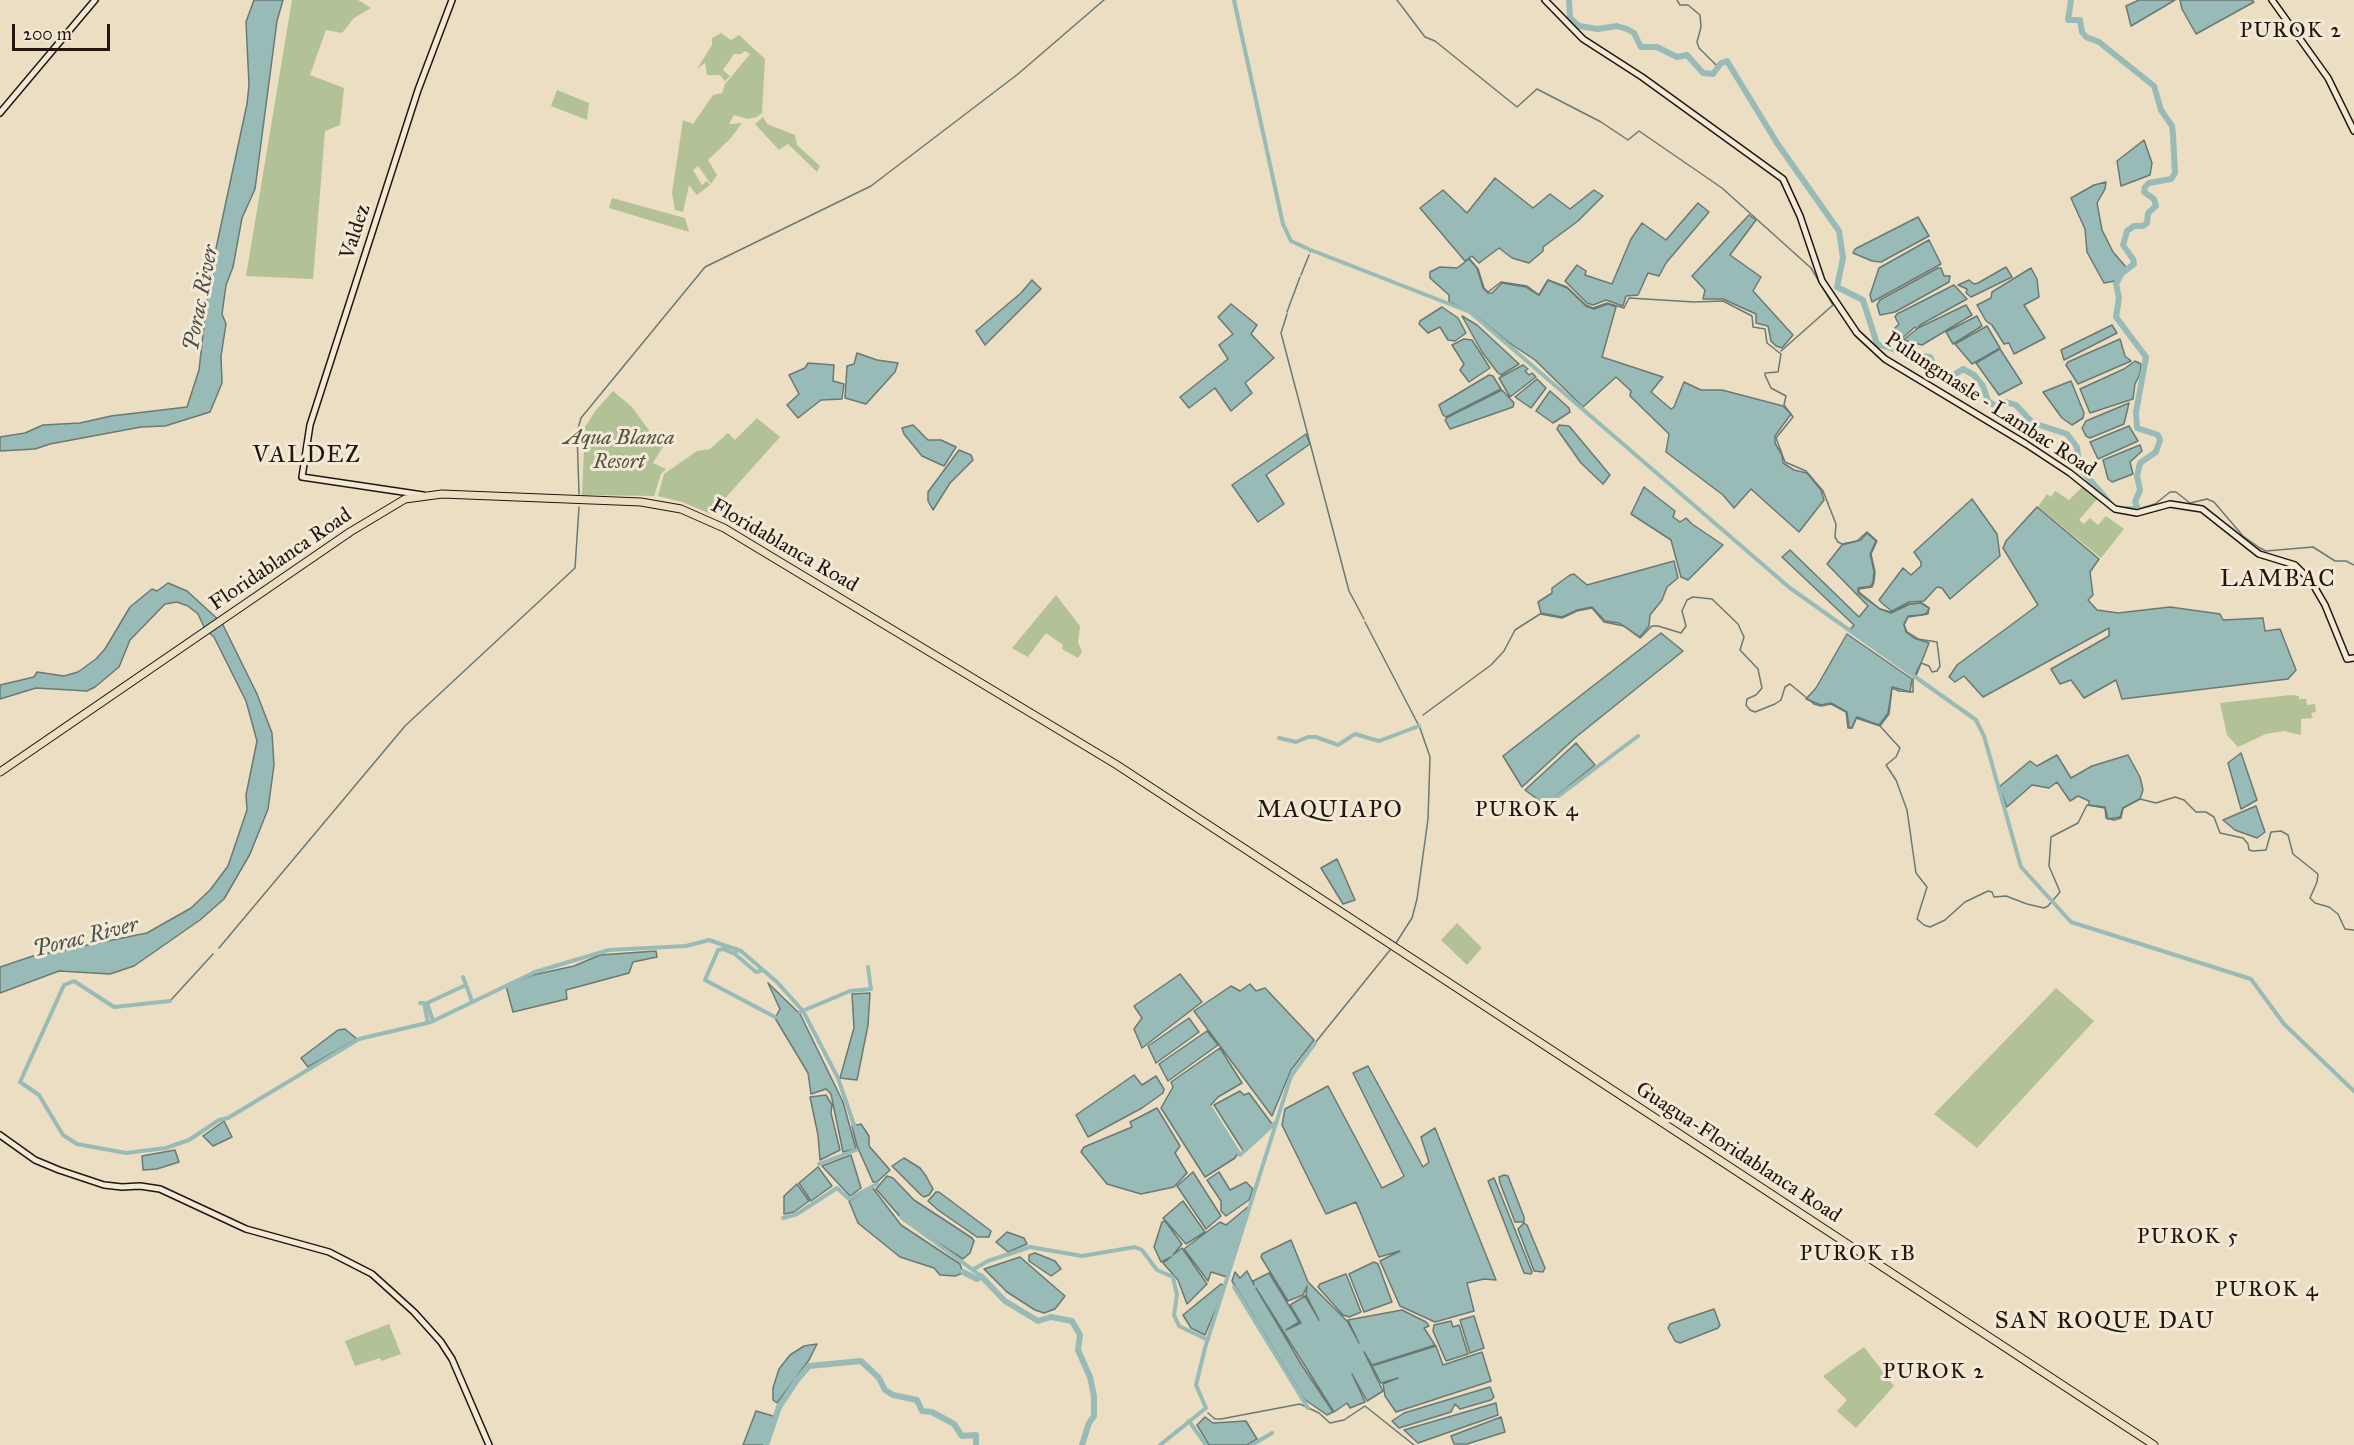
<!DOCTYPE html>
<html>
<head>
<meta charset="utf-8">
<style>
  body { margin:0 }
  #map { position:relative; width:2354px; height:1445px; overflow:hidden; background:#ebdec2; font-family:"IM FELL Great Primer",serif }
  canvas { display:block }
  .scale { position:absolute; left:12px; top:24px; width:98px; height:27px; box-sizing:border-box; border:3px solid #23160e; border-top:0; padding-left:8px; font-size:18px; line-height:21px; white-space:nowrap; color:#23160e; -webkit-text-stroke:4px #f2ead7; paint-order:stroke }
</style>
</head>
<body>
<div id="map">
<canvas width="2354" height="1445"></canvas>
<div class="scale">200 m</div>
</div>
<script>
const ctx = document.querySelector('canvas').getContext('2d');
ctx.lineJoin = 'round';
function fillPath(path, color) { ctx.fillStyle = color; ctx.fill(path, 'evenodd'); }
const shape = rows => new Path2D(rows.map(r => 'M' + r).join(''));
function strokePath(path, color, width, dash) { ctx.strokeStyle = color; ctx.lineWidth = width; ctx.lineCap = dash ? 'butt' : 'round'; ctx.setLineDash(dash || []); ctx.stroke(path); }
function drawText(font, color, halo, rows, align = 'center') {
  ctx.font = font + ' "IM FELL Great Primer",serif'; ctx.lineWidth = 6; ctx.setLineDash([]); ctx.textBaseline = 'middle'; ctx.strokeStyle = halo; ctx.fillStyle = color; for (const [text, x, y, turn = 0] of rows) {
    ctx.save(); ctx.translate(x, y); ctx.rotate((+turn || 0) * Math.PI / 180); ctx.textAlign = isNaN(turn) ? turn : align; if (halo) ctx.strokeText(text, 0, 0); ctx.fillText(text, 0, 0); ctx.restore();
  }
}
const green = shape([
  [292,0,358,0,371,8,354,18,342,33,326,30,310,75,344,88,340,125,325,131,313,279,246,276],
  [721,33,731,40,739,35,765,59,762,113,757,117,747,119,734,115,729,124,742,123,730,139,708,160,717,175,711,184,698,166,693,170,702,185,707,181,710,185,697,195,689,185,683,212,675,210,672,193,683,120,693,124,713,95,722,93,725,84,750,54,745,51,741,54,734,54,723,70,730,76,725,81,720,75,707,75,705,63,697,69,712,45,712,38],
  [557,90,589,103,587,120,551,106],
  [763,117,767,124,795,135,797,145,820,166,817,172,788,144,779,150,755,124],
  [612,198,685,218,689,232,609,208],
  [613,391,632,407,651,433,664,445,653,463,666,469,661,474,654,496,582,495,585,427,596,410],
  [757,418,780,437,711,514,682,502,658,496,664,474,697,451,710,449,728,433,735,440],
  [2084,485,2098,498,2079,520,2084,524,2090,518,2098,525,2106,516,2124,529,2101,558,2038,507,2047,494,2051,497,2055,491,2069,500],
  [1056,595,1080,626,1078,642,1082,652,1078,658,1062,649,1063,645,1046,633,1028,657,1012,648],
  [2291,695,2299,696,2299,699,2306,699,2307,705,2315,704,2316,712,2311,713,2313,718,2301,719,2301,735,2284,731,2266,734,2238,747,2227,735,2220,703],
  [1457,923,1482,948,1467,965,1441,940],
  [2056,988,2094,1021,1977,1148,1934,1114],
  [389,1324,401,1354,381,1361,380,1358,355,1366,345,1341],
  [1864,1347,1894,1386,1856,1428,1837,1411,1847,1400,1823,1376]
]);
const water = shape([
  [254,0,283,0,277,21,255,189,242,218,233,267,226,285,222,314,226,324,221,356,222,383,210,412,165,426,141,427,50,444,35,449,0,451,0,437,25,433,43,425,80,423,111,416,187,407,199,370,209,281,247,104,249,85,246,22,254,0],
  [2139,0,2175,0,2131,26,2126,6,2139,0],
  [2180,0,2252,0,2254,2,2196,34,2182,9,2180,0],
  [2144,140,2152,163,2150,175,2121,186,2117,161,2144,140],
  [1495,178,1533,208,1550,194,1570,209,1594,190,1603,196,1578,221,1543,247,1543,251,1529,263,1512,258,1499,248,1479,263,1472,256,1465,261,1420,208,1443,190,1467,213,1495,178],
  [2106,182,2105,189,2097,203,2102,230,2113,252,2126,267,2115,281,2104,283,2087,252,2085,229,2071,198,2094,185,2106,182],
  [1698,203,1709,212,1666,263,1659,276,1648,273,1638,295,1626,296,1623,306,1606,300,1593,305,1587,303,1565,281,1577,265,1586,271,1585,275,1612,284,1631,239,1642,223,1666,240,1698,203],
  [1749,215,1756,220,1730,255,1761,277,1753,291,1793,335,1782,348,1776,346,1771,341,1768,326,1756,323,1756,314,1723,299,1703,299,1705,290,1692,276,1749,215],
  [1918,217,1929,236,1881,262,1872,261,1853,253,1855,249,1918,217],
  [1929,240,1941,264,1872,302,1870,295,1879,268,1929,240],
  [1469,259,1477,268,1483,288,1488,293,1492,293,1502,283,1526,287,1539,295,1548,280,1567,288,1586,306,1594,309,1608,304,1616,307,1602,357,1663,377,1651,392,1671,409,1674,407,1684,382,1701,390,1722,390,1783,406,1791,414,1775,436,1775,443,1782,455,1783,463,1794,470,1807,473,1821,490,1824,500,1799,532,1751,489,1734,508,1723,495,1666,452,1669,434,1630,396,1631,391,1616,377,1583,407,1535,360,1508,342,1473,313,1449,302,1449,295,1430,278,1430,272,1440,267,1457,268,1469,259],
  [2006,267,2012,277,1971,297,1966,293,1967,289,1958,285,1969,280,1974,284,1978,283,2006,267],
  [1938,268,1941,268,1944,276,1950,276,1949,282,1895,312,1880,315,1877,305,1880,300,1938,268],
  [2031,268,2037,279,2039,297,2024,305,2045,338,2014,354,2009,343,2004,344,1992,325,1986,321,1977,305,1991,298,1992,292,2031,268],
  [1032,280,1041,289,985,345,976,331,1021,293,1032,280],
  [1954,285,1967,299,1920,325,1918,328,1966,305,1972,315,1922,345,1903,340,1917,329,1915,327,1900,340,1895,338,1893,330,1899,324,1895,317,1897,314,1954,285],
  [1231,304,1257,325,1251,334,1274,358,1245,383,1252,393,1231,411,1215,388,1189,408,1180,397,1228,359,1219,345,1233,334,1218,317,1231,304],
  [1442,307,1458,318,1466,333,1455,341,1448,340,1440,327,1428,333,1419,324,1420,321,1442,307],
  [1462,316,1477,325,1519,364,1501,375,1498,373,1482,352,1462,316],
  [1977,316,1982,326,1953,344,1946,332,1977,316],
  [2112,325,2117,333,2064,360,2061,350,2112,325],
  [1987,326,2000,348,1972,364,1955,344,1987,326],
  [1464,339,1472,340,1490,368,1469,382,1460,370,1464,364,1452,345,1464,339],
  [2120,339,2125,356,2131,361,2078,384,2066,365,2068,362,2120,339],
  [2000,349,2022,383,1999,395,1976,363,2000,349],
  [857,353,877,360,898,363,895,372,866,404,845,398,847,366,854,364,857,353],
  [2135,361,2141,364,2140,374,2135,384,2133,399,2090,413,2080,389,2124,369,2135,361],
  [808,363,834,365,833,381,844,384,842,399,821,400,798,418,787,405,799,394,789,375,805,368,808,363],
  [1523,365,1528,369,1525,371,1529,375,1532,373,1536,377,1510,397,1499,378,1523,365],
  [1489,375,1493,376,1501,389,1446,417,1443,415,1439,405,1489,375],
  [1537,379,1546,388,1531,408,1515,397,1537,379],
  [2071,381,2084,413,2083,418,2072,425,2062,418,2043,392,2071,381],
  [1502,390,1514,403,1513,407,1450,429,1445,420,1448,417,1502,390],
  [1550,391,1569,408,1570,412,1553,423,1536,411,1550,391],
  [2129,403,2124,424,2090,438,2086,436,2082,428,2086,421,2129,403],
  [913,425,928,440,941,440,956,447,944,466,922,456,904,434,902,428,913,425],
  [1559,425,1569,426,1610,475,1603,484,1581,463,1557,429,1559,425],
  [2129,426,2138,441,2098,459,2090,442,2129,426],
  [1306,434,1310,444,1266,475,1284,504,1258,522,1232,485,1306,434],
  [2140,445,2142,451,2130,462,2133,474,2112,482,2108,479,2103,460,2140,445],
  [959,450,971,455,973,460,950,483,933,510,928,501,928,492,959,450],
  [1644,487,1675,511,1673,517,1680,522,1686,518,1692,524,1723,545,1688,580,1681,577,1671,540,1631,514,1644,487],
  [1972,499,1997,534,2000,556,1950,599,1942,588,1937,587,1924,601,1909,602,1892,611,1884,605,1879,600,1903,568,1911,575,1921,566,1921,562,1914,552,1972,499],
  [2037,507,2099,559,2090,572,2093,595,2088,600,2097,610,2118,613,2170,607,2220,614,2223,620,2263,618,2265,631,2280,629,2296,670,2288,679,2122,699,2116,680,2084,698,2071,680,2060,684,2051,669,2109,636,2109,628,1983,697,1964,676,1955,682,1949,677,1957,665,2038,605,2003,548,2006,541,2037,507],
  [1867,533,1876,541,1870,554,1874,571,1873,582,1871,586,1858,588,1858,593,1880,609,1891,613,1910,604,1921,603,1929,608,1927,613,1922,615,1908,616,1904,624,1906,632,1914,638,1929,643,1916,676,1850,630,1854,625,1782,557,1790,550,1859,617,1868,606,1827,564,1842,545,1861,540,1867,533],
  [1674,561,1678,578,1667,587,1662,600,1650,615,1649,626,1640,637,1619,623,1605,621,1592,607,1577,610,1562,617,1541,613,1538,602,1552,593,1552,588,1570,575,1574,574,1587,585,1674,561],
  [168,583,187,591,222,623,257,694,272,733,274,765,268,809,250,854,224,899,200,920,134,966,110,974,59,971,0,993,0,967,33,956,147,933,191,908,210,890,228,866,247,810,246,795,257,741,246,701,214,637,205,629,198,614,188,606,177,602,165,604,130,640,119,667,95,687,87,691,36,688,0,699,0,685,34,677,37,672,64,676,78,672,96,659,105,649,130,607,152,589,157,591,168,583],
  [1661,633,1683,651,1576,737,1522,787,1503,756,1661,633],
  [1847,634,1912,679,1910,692,1892,687,1888,713,1879,725,1857,717,1852,728,1849,727,1847,712,1831,703,1821,705,1806,699,1816,688,1847,634],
  [1576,743,1595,765,1545,805,1525,790,1576,743],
  [2241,753,2257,800,2241,809,2228,763,2241,753],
  [2057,755,2071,778,2092,766,2128,755,2140,777,2143,790,2140,799,2123,808,2120,817,2108,819,2105,807,2089,805,2089,801,2078,796,2070,801,2057,782,2049,788,2032,785,2007,807,1999,787,2030,761,2037,766,2057,755],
  [2256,806,2265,832,2257,838,2235,830,2223,820,2256,806],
  [1337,859,1355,900,1343,904,1321,868,1337,859],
  [656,951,657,957,633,962,629,973,566,990,567,999,513,1012,506,986,533,975,574,966,600,955,656,951],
  [1180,974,1202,1002,1142,1048,1134,1029,1142,1018,1134,1006,1180,974],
  [768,983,800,1014,843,1102,856,1149,843,1152,831,1094,826,1089,811,1094,808,1073,775,1018,780,1009,768,983],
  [1250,984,1256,991,1265,988,1314,1040,1291,1070,1272,1116,1194,1011,1231,986,1240,991,1250,984],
  [870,993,868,1025,857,1080,840,1078,854,1028,852,994,870,993],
  [1189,1018,1199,1032,1156,1063,1148,1046,1189,1018],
  [345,1029,357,1039,308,1067,301,1058,338,1030,345,1029],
  [1207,1031,1218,1045,1168,1081,1159,1064,1207,1031],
  [1220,1048,1242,1083,1218,1097,1209,1107,1238,1153,1235,1158,1205,1177,1161,1108,1173,1087,1171,1082,1220,1048],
  [1368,1066,1423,1167,1429,1162,1421,1137,1435,1128,1496,1280,1484,1279,1467,1283,1474,1311,1435,1322,1400,1306,1380,1261,1400,1251,1379,1257,1356,1202,1326,1214,1282,1125,1285,1109,1328,1086,1382,1188,1398,1180,1404,1176,1353,1073,1368,1066],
  [1134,1075,1142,1085,1156,1076,1164,1089,1163,1093,1142,1108,1088,1137,1076,1115,1134,1075],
  [1240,1091,1244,1095,1249,1093,1272,1124,1244,1152,1214,1105,1240,1091],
  [826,1095,832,1105,831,1113,840,1150,820,1160,818,1135,810,1097,826,1095],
  [1157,1108,1180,1146,1175,1153,1187,1173,1174,1187,1141,1194,1107,1184,1081,1152,1084,1147,1132,1127,1130,1122,1157,1108],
  [224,1121,232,1137,213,1146,203,1136,224,1121],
  [861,1124,869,1136,869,1146,890,1170,877,1182,873,1182,857,1146,852,1126,861,1124],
  [175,1150,179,1162,157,1169,143,1170,142,1156,175,1150],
  [851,1155,861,1188,850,1196,822,1166,851,1155],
  [904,1158,920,1168,926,1176,933,1189,929,1195,924,1197,921,1195,892,1166,904,1158],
  [818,1167,832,1186,811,1201,799,1183,818,1167],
  [1193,1172,1221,1216,1206,1229,1177,1186,1193,1172],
  [1219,1172,1230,1190,1246,1182,1253,1189,1249,1200,1226,1216,1221,1211,1221,1201,1207,1180,1219,1172],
  [1504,1175,1508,1176,1524,1217,1524,1222,1515,1222,1500,1183,1499,1177,1504,1175],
  [887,1176,893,1178,914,1200,972,1238,974,1241,970,1253,963,1259,903,1220,876,1189,887,1176],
  [1494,1178,1532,1272,1531,1274,1524,1273,1488,1181,1494,1178],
  [797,1184,809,1201,794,1212,784,1214,784,1196,797,1184],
  [872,1187,901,1225,960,1264,963,1273,955,1276,940,1275,934,1268,900,1257,858,1223,849,1201,872,1187],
  [936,1192,939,1192,991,1231,989,1237,977,1237,938,1210,928,1201,936,1192],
  [1183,1201,1205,1232,1186,1244,1163,1218,1183,1201],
  [1249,1206,1227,1277,1211,1272,1208,1281,1184,1249,1220,1222,1226,1225,1249,1206],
  [1165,1221,1182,1244,1173,1255,1182,1248,1207,1284,1187,1304,1178,1280,1163,1263,1171,1257,1161,1262,1154,1247,1162,1222,1165,1221],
  [1524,1223,1527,1225,1545,1268,1543,1272,1534,1271,1518,1229,1524,1223],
  [1007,1232,1024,1238,1027,1244,1008,1252,996,1242,1007,1232],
  [1291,1240,1308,1282,1347,1321,1359,1343,1348,1320,1402,1310,1426,1322,1429,1326,1424,1328,1435,1345,1372,1365,1364,1352,1383,1391,1367,1401,1352,1374,1365,1402,1350,1408,1347,1403,1334,1412,1256,1288,1301,1364,1333,1412,1327,1415,1304,1399,1232,1281,1235,1272,1240,1278,1247,1271,1254,1285,1253,1281,1269,1273,1299,1322,1286,1330,1301,1323,1290,1305,1305,1296,1319,1320,1306,1295,1307,1286,1303,1295,1288,1301,1261,1257,1262,1254,1291,1240],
  [1035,1253,1055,1261,1061,1269,1051,1276,1029,1261,1029,1255,1035,1253],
  [1020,1257,1065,1296,1055,1309,1044,1313,1035,1310,1007,1292,984,1269,1020,1257],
  [1374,1262,1378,1264,1392,1302,1364,1312,1349,1274,1374,1262],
  [1346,1274,1361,1312,1349,1317,1343,1315,1318,1287,1320,1284,1346,1274],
  [1221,1284,1225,1287,1205,1335,1191,1328,1183,1315,1221,1284],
  [1714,1309,1720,1325,1718,1328,1680,1343,1675,1341,1668,1328,1670,1324,1714,1309],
  [1474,1316,1484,1348,1470,1353,1460,1320,1474,1316],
  [1451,1321,1453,1327,1459,1325,1468,1354,1446,1361,1433,1331,1434,1325,1451,1321],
  [817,1344,809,1360,777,1403,773,1400,773,1388,779,1369,790,1355,804,1346,817,1344],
  [1436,1346,1443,1365,1482,1352,1491,1381,1396,1412,1385,1396,1383,1384,1398,1378,1381,1383,1372,1366,1436,1346],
  [1490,1387,1494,1397,1491,1400,1460,1409,1455,1404,1451,1412,1399,1428,1392,1421,1404,1413,1490,1387],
  [1496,1403,1498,1415,1418,1443,1404,1430,1496,1403],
  [756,1411,773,1416,770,1437,764,1445,743,1445,756,1411],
  [1205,1417,1213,1423,1246,1421,1257,1439,1247,1445,1209,1445,1197,1425,1205,1417],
  [1501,1417,1505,1432,1467,1444,1454,1444,1451,1436,1501,1417]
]);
const stream = shape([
  [1397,0,1425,37,1435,41,1517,107,1537,89,1601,122,1628,140,1639,131,1722,188,1811,268,1833,305,1781,351],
  [1677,0,1680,5,1688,5,1700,15,1701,27,1697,42,1699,48,1718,67],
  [1310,252,1311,250],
  [1469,258,1478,269,1484,288,1488,292,1501,282,1527,286,1539,295,1548,280,1567,287,1586,305,1593,308,1607,303,1624,308,1629,298,1694,302,1723,301,1752,316,1753,327,1765,329,1767,343,1781,354,1778,372,1765,373,1765,375,1771,388,1786,396,1784,405,1793,417,1776,438,1785,462,1806,471,1823,491,1836,524,1835,537,1838,542,1842,544,1857,541,1867,532,1877,541,1871,554,1875,572,1874,582,1872,587,1859,589,1859,592,1880,609,1891,612,1909,604,1922,603,1929,608,1928,614,1908,617,1904,625,1907,632,1918,639,1937,642,1940,666,1937,671,1932,672,1929,666,1921,663,1913,679,1913,692,1899,691,1892,688,1889,714,1880,726],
  [1301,275,1309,255],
  [1287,312,1300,277],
  [1287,314,1281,333,1349,591,1364,619],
  [579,494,577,432,581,418,705,267,871,186,1018,74,1104,0],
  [2138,509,2155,504,2170,492,2176,492,2190,503,2207,499,2214,502,2243,536,2260,548,2266,551,2313,547,2335,561,2346,561,2354,565],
  [1365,622,1420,728,1430,757,1428,819,1417,899,1412,918,1396,943],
  [1423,715,1491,665,1504,651,1515,630,1540,614,1562,618,1577,611,1592,608,1604,622,1624,626,1640,638,1652,626,1658,626,1681,633,1686,626,1682,611,1687,600,1693,597,1712,599,1738,624,1744,637,1740,650,1758,669,1762,688,1756,695,1747,699,1746,705,1750,710,1755,712,1775,704,1781,700,1785,687,1790,684,1814,704,1821,706,1831,704,1846,712,1848,728,1852,728,1856,718,1880,726,1900,748,1896,757,1886,765,1896,780,1907,810,1916,873,1927,887,1917,919,1924,925,1930,927,1945,920,1965,902,1988,891,1992,892,1994,897,2006,896,2027,904,2044,908,2048,906,2060,892,2049,866,2051,837,2078,823,2087,805,2105,808,2106,818,2114,820,2121,818,2123,808,2140,799,2156,803,2175,797,2184,800,2196,812,2206,812,2214,817,2220,833,2243,838,2248,844,2249,850,2253,851,2266,850,2271,832,2281,831,2288,835,2293,854,2318,874,2317,882,2310,898,2315,903,2329,907,2338,914,2345,929,2354,930],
  [219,948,405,726,575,568,579,507],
  [170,1001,213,954],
  [1315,1043,1390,950],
  [1208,1413,1215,1419,1221,1419,1300,1404,1319,1413,1330,1423,1344,1420,1365,1406,1414,1445]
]);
const canal = shape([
  [1234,0,1283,224,1291,241,1313,251],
  [1316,252,1470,312,1790,588,1976,720,1984,736,2021,867,2071,922,2251,979,2284,1024,2354,1091],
  [1279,738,1296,742,1308,737,1316,737,1338,745,1355,734,1379,741,1419,726],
  [1534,800,1544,807,1638,736],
  [737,949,735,954,723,949,718,950,705,980,775,1017],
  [735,954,756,972,763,970],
  [463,977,472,1001],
  [170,1001,114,1007,74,981,64,985,20,1082,39,1095,63,1135,77,1144,126,1153,166,1148,189,1140,219,1120,228,1118,359,1039,431,1022,535,972,609,950,686,946,709,940,741,951,777,982,803,1011,838,1078,855,1128],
  [420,1003,424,1003,428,1023],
  [800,1012,850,991,871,989,868,967],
  [433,1021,427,1003,466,985],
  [1210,1107,1240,1155,1275,1123],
  [819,1164,856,1150],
  [901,1217,981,1276],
  [783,1218,797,1214,837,1188,849,1199,877,1184],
  [974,1269,988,1261,1030,1247,1082,1256,1135,1247,1142,1250,1157,1270,1173,1277,1177,1295,1174,1315,1179,1326,1208,1340],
  [1234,1287,1308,1408],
  [1189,1421,1206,1445],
  [1160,1445,1206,1408,1196,1385,1205,1348,1291,1076,1315,1043],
  [1252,1445,1272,1433]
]);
const river = shape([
  [1569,0,1570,18,1579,26,1598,29,1617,26,1627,29,1634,33,1641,47,1657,47,1677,57,1687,55,1703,73,1713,74,1721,63,1727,61,1777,143,1839,231,1843,258,1837,287,1863,300,1877,344,1912,355,1930,357,1940,378,1948,379,1963,369,1974,375,1983,386,1988,401,1994,405,2001,406,2006,402,2016,405,2033,423,2067,434,2077,447,2079,467,2109,502],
  [2071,0,2068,20,2080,20,2082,32,2086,37,2099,42,2154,86,2161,110,2172,126,2173,135,2175,173,2171,179,2149,183,2145,187,2144,192,2154,199,2156,206,2148,213,2147,223,2143,226,2134,226,2127,231,2123,245,2133,259,2134,264,2122,273,2116,284,2119,298,2116,317,2146,357,2136,412,2137,428,2158,435,2160,440,2156,452,2140,463,2137,476,2140,490,2135,502,2138,509,2126,509],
  [963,1272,977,1279,981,1276,1005,1301,1038,1321,1051,1317,1072,1321,1080,1335,1078,1350,1090,1377,1094,1396,1094,1416,1089,1423,1082,1445],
  [766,1445,779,1407,797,1380,809,1366,861,1361,879,1378,885,1390,893,1395,917,1400,922,1411,932,1412,954,1424,962,1436,976,1435,976,1445]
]);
const secondary = shape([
  [1545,0,1583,39,1642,77,1783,179,1800,216,1822,281,1857,333,1885,359,2026,444,2070,473,2115,509,2137,513,2170,504,2202,509,2259,554,2295,565,2311,581,2325,605,2347,659,2354,658],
  [2272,0,2328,78,2354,131],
  [0,113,95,0],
  [423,495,302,477,310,425,418,90,452,0],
  [0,1135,35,1160,59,1170,104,1185,122,1187,140,1186,160,1189,246,1229,329,1252,372,1274,414,1312,441,1342,452,1359,489,1445]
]);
const primary = shape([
  [0,772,350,532,405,499,442,494,641,502,681,509,724,528,1117,765,2154,1445]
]);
const streetNames = [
  ["Valdez",356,232,-72],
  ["Pulungmasle - Lambac Road",1990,405,33],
  ["Floridablanca Road",784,546,30],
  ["Floridablanca Road",281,560,-34],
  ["Guagua-Floridablanca Road",1738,1153,33]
];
const parkNames = [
  ["Aqua Blanca",619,439],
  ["Resort",619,463]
];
const neighbourhoodNames = [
  ["PUROK 2",2291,32],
  ["PUROK 4",1527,811],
  ["PUROK 5",2188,1238],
  ["PUROK 1B",1858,1255],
  ["PUROK 4",2267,1291],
  ["PUROK 2",1934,1373]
];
const waterNames = [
  ["Porac River",202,298,-79],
  ["Porac River",86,938,-14]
];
const quarterNames = [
  ["VALDEZ",307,456],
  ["LAMBAC",2278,580],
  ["MAQUIAPO",1330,811],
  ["SAN ROQUE DAU",2105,1322]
];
fillPath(green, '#b3c296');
fillPath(water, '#99bbb8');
strokePath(water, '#6a7974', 1.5);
strokePath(stream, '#6a7974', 1.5);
strokePath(canal, '#99bbb8', 4);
strokePath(river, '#99bbb8', 6);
strokePath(secondary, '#23160e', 8);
strokePath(primary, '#23160e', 9);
strokePath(secondary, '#f2ead7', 5);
strokePath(primary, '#ebdec2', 7);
drawText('21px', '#23160e', '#f2ead7', streetNames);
drawText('italic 21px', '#55523e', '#f2ead7', parkNames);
ctx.letterSpacing = '1.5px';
drawText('22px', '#23160e', '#f2ead7', neighbourhoodNames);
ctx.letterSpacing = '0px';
drawText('italic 22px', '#4c504a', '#f2ead7', waterNames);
ctx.letterSpacing = '1.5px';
drawText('24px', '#23160e', '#f2ead7', quarterNames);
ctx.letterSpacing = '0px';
</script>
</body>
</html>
